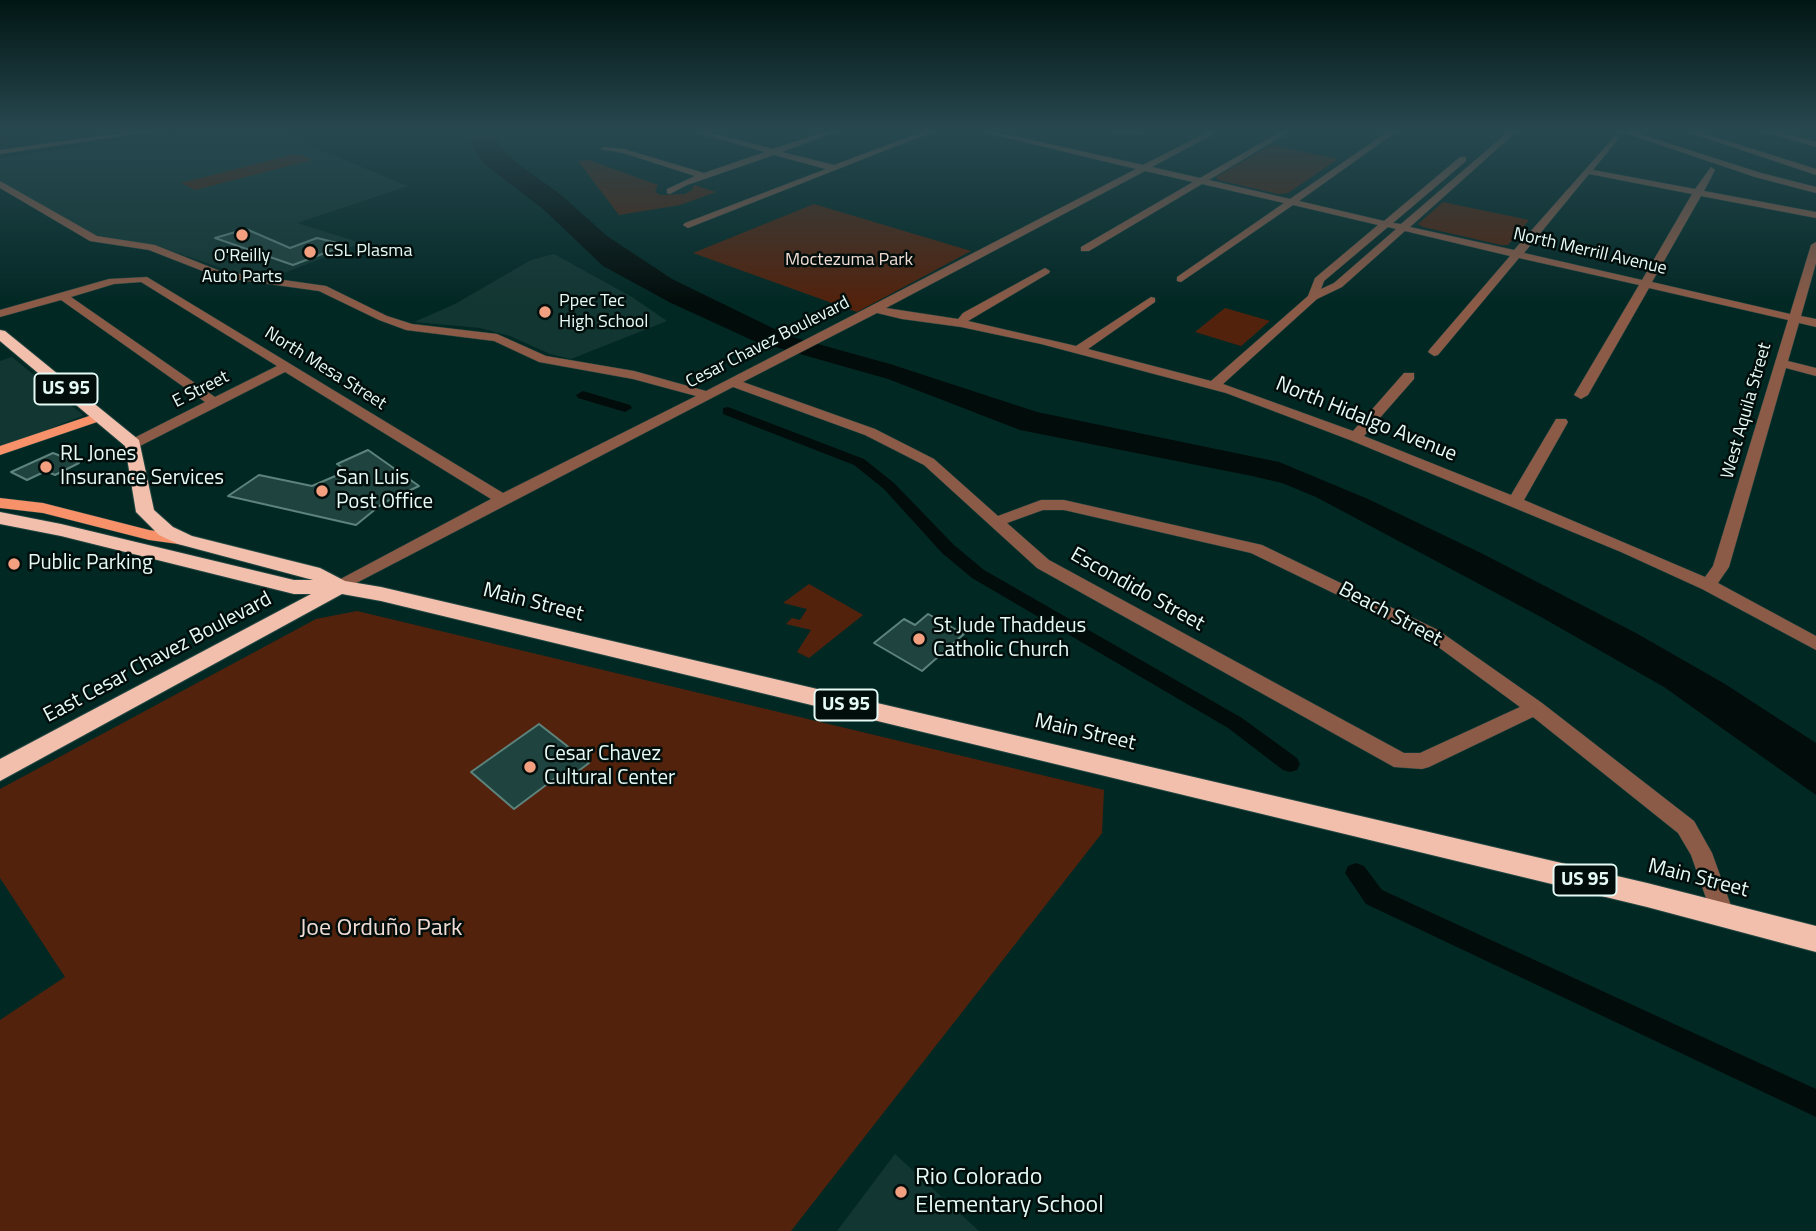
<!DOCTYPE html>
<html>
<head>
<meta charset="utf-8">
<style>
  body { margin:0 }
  canvas { display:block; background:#022824 }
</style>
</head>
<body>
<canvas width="1816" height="1231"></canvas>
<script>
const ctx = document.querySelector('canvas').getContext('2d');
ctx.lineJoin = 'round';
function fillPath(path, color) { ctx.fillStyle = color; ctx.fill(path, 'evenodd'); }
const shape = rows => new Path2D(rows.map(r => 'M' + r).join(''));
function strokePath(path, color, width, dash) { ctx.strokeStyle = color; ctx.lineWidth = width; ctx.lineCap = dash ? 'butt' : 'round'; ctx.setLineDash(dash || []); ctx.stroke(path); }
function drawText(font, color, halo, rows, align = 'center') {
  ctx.font = font + ' "Titillium Web",sans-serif'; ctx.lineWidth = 5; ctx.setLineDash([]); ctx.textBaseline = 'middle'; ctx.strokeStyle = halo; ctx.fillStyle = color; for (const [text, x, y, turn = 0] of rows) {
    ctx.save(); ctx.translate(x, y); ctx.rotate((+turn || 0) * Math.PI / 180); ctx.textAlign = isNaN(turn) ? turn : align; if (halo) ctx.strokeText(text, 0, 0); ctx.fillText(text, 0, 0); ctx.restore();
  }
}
const built = shape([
  [182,132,277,132,408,186,297,223,361,243,274,277,242,275,154,245,85,233,0,184,0,158],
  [554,254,632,297,667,321,571,359,550,354,510,336,480,328,414,322,455,304,531,260],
  [12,357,83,415,82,416,0,448,0,361],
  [895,1154,979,1231,837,1231]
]);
const green = shape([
  [1271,145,1338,159,1288,193,1278,194,1218,180,1216,177],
  [291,155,301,155,312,160,195,190,181,183],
  [589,160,658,185,655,192,661,195,685,194,692,190,694,185,716,192,680,205,619,215,578,161],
  [1443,202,1529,220,1508,245,1501,245,1423,227,1418,224],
  [814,204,941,242,971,251,857,312,693,253],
  [1225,308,1270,321,1241,346,1195,332],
  [809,584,863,615,809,658,797,652,811,630,786,624,792,618,800,620,807,609,783,603],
  [357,611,1104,790,1102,833,791,1231,0,1231,0,1020,65,977,0,878,0,789,316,619]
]);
const water = shape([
  [470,132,495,132,500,146,517,163,560,194,607,236,672,279,789,336,890,364,1037,412,1279,462,1368,499,1481,553,1636,633,1725,684,1816,743,1816,795,1664,687,1541,617,1316,497,1282,483,1252,476,1020,430,888,379,754,341,671,303,603,266,543,209,483,163,471,144]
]);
const canal = shape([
  [27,132,41,132,0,142,0,138,27,132],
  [583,391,630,405,632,408,625,412,578,398,576,395,583,391],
  [728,407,864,459,894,483,954,545,984,570,1242,718,1297,758,1300,764,1297,770,1290,772,1283,770,1228,728,972,578,942,553,884,489,854,465,723,414,723,408,728,407],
  [1356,863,1364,866,1382,890,1816,1089,1816,1117,1366,904,1345,873,1348,866,1356,863]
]);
const building = shape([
  [246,229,290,248,317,238,346,245,293,265,215,238,246,229],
  [368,450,419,486,383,503,356,525,228,496,259,475,312,486,347,471,337,464,368,450],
  [53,453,79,463,55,475,46,471,27,480,11,472,53,453],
  [928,614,964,634,922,671,874,643,904,619,915,625,928,614],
  [539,724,589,763,569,778,562,773,514,809,471,772,539,724]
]);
const minor = shape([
  [129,132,148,132,0,154,0,150,129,132],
  [695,132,707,132,773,149,824,132,835,132,782,152,834,165,922,132,932,132,688,228,683,225,685,223,826,169,774,155,687,185,670,194,667,193,667,189,695,176,623,153,600,149,604,147,624,149,704,173,765,152,695,132],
  [983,132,996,132,1143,165,1208,132,1217,132,1152,167,1200,178,1280,132,1289,132,1209,180,1290,199,1387,132,1396,132,1299,201,1384,221,1460,157,1466,157,1466,161,1393,223,1401,224,1508,132,1516,132,1410,227,1514,250,1615,136,1619,138,1593,170,1695,189,1711,167,1715,170,1704,191,1816,212,1816,218,1701,196,1652,282,1790,314,1811,245,1816,242,1816,263,1801,316,1816,319,1816,327,1799,323,1788,361,1816,368,1816,376,1786,368,1729,567,1718,583,1816,636,1816,650,1702,589,1621,552,1350,440,1226,393,1041,344,961,327,902,319,877,313,743,382,875,429,934,459,998,516,1041,500,1064,500,1262,545,1438,630,1542,703,1694,821,1712,853,1734,914,1730,921,1722,924,1714,921,1691,855,1678,833,1533,717,1429,767,1422,769,1394,767,1037,568,924,465,865,435,733,387,339,592,331,587,333,583,491,499,285,372,138,447,128,447,128,441,205,402,61,300,0,317,0,310,109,279,147,277,503,493,696,396,633,379,539,362,494,341,406,330,379,320,319,291,218,277,149,250,90,241,0,188,0,181,97,236,155,245,220,271,326,286,387,316,412,324,497,334,546,356,634,371,706,391,1136,169,983,132],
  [1145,171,1193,182,1081,247,1081,251,1089,251,1202,184,1284,203,1177,277,1177,281,1181,282,1293,205,1378,225,1315,278,1308,296,1211,381,1088,349,1155,302,1155,298,1151,297,1076,346,968,321,1049,273,1050,271,1045,268,963,313,958,319,886,308,1145,171],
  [1589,174,1692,194,1642,280,1524,253,1589,174],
  [1388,227,1396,229,1334,283,1321,289,1324,281,1388,227],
  [1405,231,1510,256,1430,349,1428,352,1434,356,1438,355,1519,258,1639,285,1574,395,1581,399,1588,395,1649,288,1788,320,1713,566,1705,577,1524,500,1568,422,1566,419,1556,419,1511,495,1364,436,1414,379,1414,373,1404,373,1353,431,1223,384,1317,299,1342,287,1405,231],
  [141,282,277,366,215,397,71,297,114,284,141,282],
  [1043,510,1064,510,1251,553,1426,638,1520,707,1420,753,1404,753,1049,560,1007,523,1043,510],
  [1114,132,1145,132,1141,134,1114,132],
  [1622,132,1633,132,1761,173,1816,187,1816,193,1755,177,1622,132],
  [1688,132,1699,132,1816,169,1816,175,1688,132],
  [1766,132,1778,132,1816,142,1816,147,1766,132]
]);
const major = shape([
  [101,412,106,413,106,419,0,455,0,446,101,412],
  [0,498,43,503,149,530,185,535,193,540,185,545,149,540,43,513,0,508,0,498]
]);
const highway = shape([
  [0,330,5,331,139,440,154,510,173,527,192,536,320,568,345,581,381,587,1647,883,1816,926,1816,952,1647,907,381,601,342,594,0,781,0,759,311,594,294,594,61,536,0,524,0,512,61,524,294,580,313,580,178,544,159,535,136,512,125,446,0,341,0,330]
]);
const markers = [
  [242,235,7,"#f2a080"],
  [310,252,7,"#f2a080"],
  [545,312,7,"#f2a080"],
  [46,467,7,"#f2a080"],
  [322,491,7,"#f2a080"],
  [14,564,7,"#f2a080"],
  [919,639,7,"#f2a080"],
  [530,767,7,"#f2a080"],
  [901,1192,7,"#f2a080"]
];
const farPoinames = [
  ["CSL Plasma",324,252],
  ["O'Reilly",242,257,"center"],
  ["Auto Parts",242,278,"center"],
  ["Ppec Tec",559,302],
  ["High School",559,323]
];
const farStreetnames = [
  ["North Merrill Avenue",1590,252,13],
  ["Cesar Chavez Boulevard",768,343,-27],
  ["North Mesa Street",325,369,32],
  ["E Street",201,390,-27],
  ["West Aquila Street",1747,411,-74]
];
const farParknames = [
  ["Moctezuma Park",849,261]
];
const shields = [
  [66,389,63],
  [846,705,63],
  [1585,880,63]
];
const shieldNames = [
  ["US 95",66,389],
  ["US 95",846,705],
  ["US 95",1585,880]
];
const streetNames = [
  ["North Hidalgo Avenue",1366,420,22],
  ["Escondido Street",1137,590,29],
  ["Main Street",533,603,14],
  ["Beach Street",1390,615,28],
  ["East Cesar Chavez Boulevard",158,658,-28],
  ["Main Street",1085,733,13],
  ["Main Street",1698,879,14]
];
const poiNames = [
  ["RL Jones",60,455],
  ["Insurance Services",60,479],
  ["San Luis",336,479],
  ["Post Office",336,503],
  ["Public Parking",28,564],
  ["St Jude Thaddeus",933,627],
  ["Catholic Church",933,651],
  ["Cesar Chavez",544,755],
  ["Cultural Center",544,779]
];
const nearParknames = [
  ["Joe Orduño Park",381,929]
];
const nearPoinames = [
  ["Rio Colorado",915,1178],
  ["Elementary School",915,1206]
];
fillPath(built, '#123632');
fillPath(green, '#53220c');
fillPath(water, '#020c0a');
fillPath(canal, '#020c0a');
fillPath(building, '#1f433e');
strokePath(building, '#5d837c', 2);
strokePath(minor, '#224541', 1);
strokePath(major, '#224541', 1);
strokePath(highway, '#224541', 2);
fillPath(minor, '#8b5b47');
fillPath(major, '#f69169');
fillPath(highway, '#f1bfac');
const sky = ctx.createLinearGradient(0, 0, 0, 304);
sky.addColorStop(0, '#011614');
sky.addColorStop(0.43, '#284850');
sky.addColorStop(1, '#28485000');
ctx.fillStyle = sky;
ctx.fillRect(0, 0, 1816, 304);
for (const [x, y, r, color] of markers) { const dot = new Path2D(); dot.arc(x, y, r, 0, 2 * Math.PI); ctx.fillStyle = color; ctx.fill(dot); strokePath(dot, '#020e0c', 2.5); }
drawText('18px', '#e6faf6', '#020e0c', farPoinames, 'left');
drawText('18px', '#e6faf6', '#020e0c', farStreetnames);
drawText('18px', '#f1dcd4', '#020e0c', farParknames);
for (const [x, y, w] of shields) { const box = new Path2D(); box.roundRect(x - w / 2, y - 15.5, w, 31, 5); ctx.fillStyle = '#020e0c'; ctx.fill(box); strokePath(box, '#e6faf6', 2); }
drawText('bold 19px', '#e6faf6', null, shieldNames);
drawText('21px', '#e6faf6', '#020e0c', streetNames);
drawText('21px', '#e6faf6', '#020e0c', poiNames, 'left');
drawText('24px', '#f1dcd4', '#020e0c', nearParknames);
drawText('24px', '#e6faf6', '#020e0c', nearPoinames, 'left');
</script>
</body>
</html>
